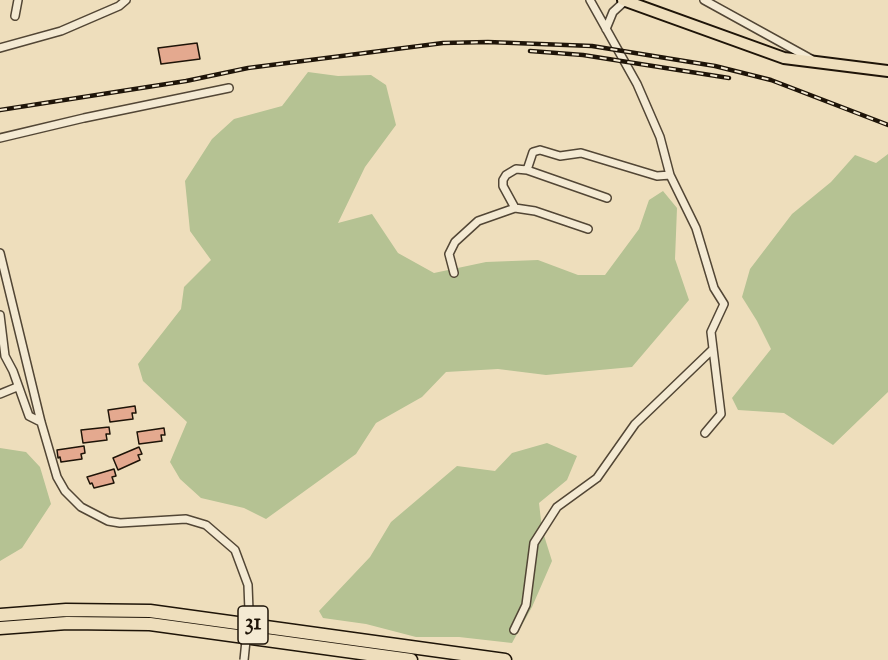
<!DOCTYPE html>
<html>
<head>
<meta charset="utf-8">
<style>
  body { margin:0 }
  canvas { display:block; background:#eedebc }
</style>
</head>
<body>
<canvas width="888" height="660"></canvas>
<script>
const ctx = document.querySelector('canvas').getContext('2d');
ctx.lineJoin = 'round';
function fillPath(path, color) { ctx.fillStyle = color; ctx.fill(path, 'evenodd'); }
const shape = rows => new Path2D(rows.map(r => 'M' + r).join(''));
function strokePath(path, color, width, dash) { ctx.strokeStyle = color; ctx.lineWidth = width; ctx.lineCap = dash ? 'butt' : 'round'; ctx.setLineDash(dash || []); ctx.stroke(path); }
function drawText(font, color, halo, rows, align = 'center') {
  ctx.font = font + ' "Sorts Mill Goudy",serif'; ctx.lineWidth = 6; ctx.setLineDash([]); ctx.textBaseline = 'middle'; ctx.strokeStyle = halo; ctx.fillStyle = color; for (const [text, x, y, turn = 0] of rows) {
    ctx.save(); ctx.translate(x, y); ctx.rotate((+turn || 0) * Math.PI / 180); ctx.textAlign = isNaN(turn) ? turn : align; if (halo) ctx.strokeText(text, 0, 0); ctx.fillText(text, 0, 0); ctx.restore();
  }
}
const green = shape([
  [308,72,338,76,371,75,386,85,396,125,365,167,338,223,372,214,398,253,434,273,486,262,538,260,578,275,605,275,639,229,649,200,663,191,677,208,675,259,689,300,632,367,546,375,498,369,446,372,422,397,376,423,356,454,266,519,244,508,201,498,180,479,170,462,187,422,143,381,138,364,181,309,184,287,211,260,190,231,185,181,212,139,234,119,282,106],
  [888,154,888,392,833,445,784,413,738,410,732,398,771,349,757,321,742,297,750,269,792,214,831,182,855,155,876,163],
  [547,443,577,456,567,480,539,503,542,529,552,561,532,607,512,643,459,637,416,637,366,624,323,618,319,611,370,557,391,522,457,466,495,471,512,453],
  [0,448,26,452,40,467,51,504,22,548,0,561]
]);
const building = shape([
  [197,43,200,59,161,64,158,48,197,43],
  [135,406,136,413,132,413,133,419,110,422,108,410,135,406],
  [109,427,110,434,106,434,107,440,83,443,81,430,109,427],
  [164,428,165,435,161,435,162,441,139,444,137,432,164,428],
  [84,446,85,453,81,454,82,459,61,462,60,457,58,458,57,450,84,446],
  [139,447,142,454,138,455,140,460,118,470,113,458,139,447],
  [114,469,116,476,112,477,114,483,94,488,92,483,90,484,87,477,114,469]
]);
const minor = shape([
  [590,0,637,84,660,137,670,175,696,228,714,288,724,304,711,332,721,414,705,433],
  [704,0,811,59],
  [15,16,18,0],
  [606,29,613,12,625,1],
  [0,48,61,31,119,6,126,0],
  [0,138,84,118,229,88],
  [527,170,516,169,506,175,503,180,503,186,515,208,535,211,588,229],
  [607,198,527,170,533,152,540,150,560,156,581,153,657,176,670,175],
  [0,253,41,422,57,477,65,491,81,507,108,521,120,523,186,519,206,525,235,550,248,585,249,611],
  [454,273,449,254,455,242,478,221,515,208],
  [0,315,5,356,13,371,29,416,41,422],
  [0,394,17,387],
  [514,630,526,605,534,543,557,507,597,478,635,424,713,349]
]);
const primary = shape([
  [623,0,784,58,888,71]
]);
const trunk = shape([
  [0,615,66,610,150,611,505,660],
  [0,628,67,623,150,624,411,660]
]);
const rail = shape([
  [530,51,583,55,729,78],
  [0,110,186,81,248,68,443,43,488,42,592,46,715,66,771,80,888,125]
]);
const minorBridge = shape([
  [244,660,249,611]
]);
const shields = [
  [253,625,30]
];
const shieldNames = [
  ["31",253,625]
];
fillPath(green, '#b5c293');
fillPath(building, '#e4a98f');
strokePath(building, '#1e1408', 1.5);
strokePath(minor, '#524635', 10);
strokePath(primary, '#1e1408', 14);
strokePath(trunk, '#1e1408', 15);
strokePath(minor, '#f4ead3', 7);
strokePath(primary, '#eedebc', 10);
strokePath(trunk, '#eedebc', 12);
strokePath(rail, '#1e1408', 4.5);
strokePath(rail, '#f4ead3', 2, [7]);
strokePath(minorBridge, '#524635', 10, []);
strokePath(minorBridge, '#f4ead3', 7);
for (const [x, y, w] of shields) { const box = new Path2D(); box.roundRect(x - w / 2, y - 19, w, 38, 4.5); ctx.fillStyle = '#f4ead3'; ctx.fill(box); strokePath(box, '#1e1408', 1.5); }
drawText('bold 22px', '#1e1408', null, shieldNames);
</script>
</body>
</html>
